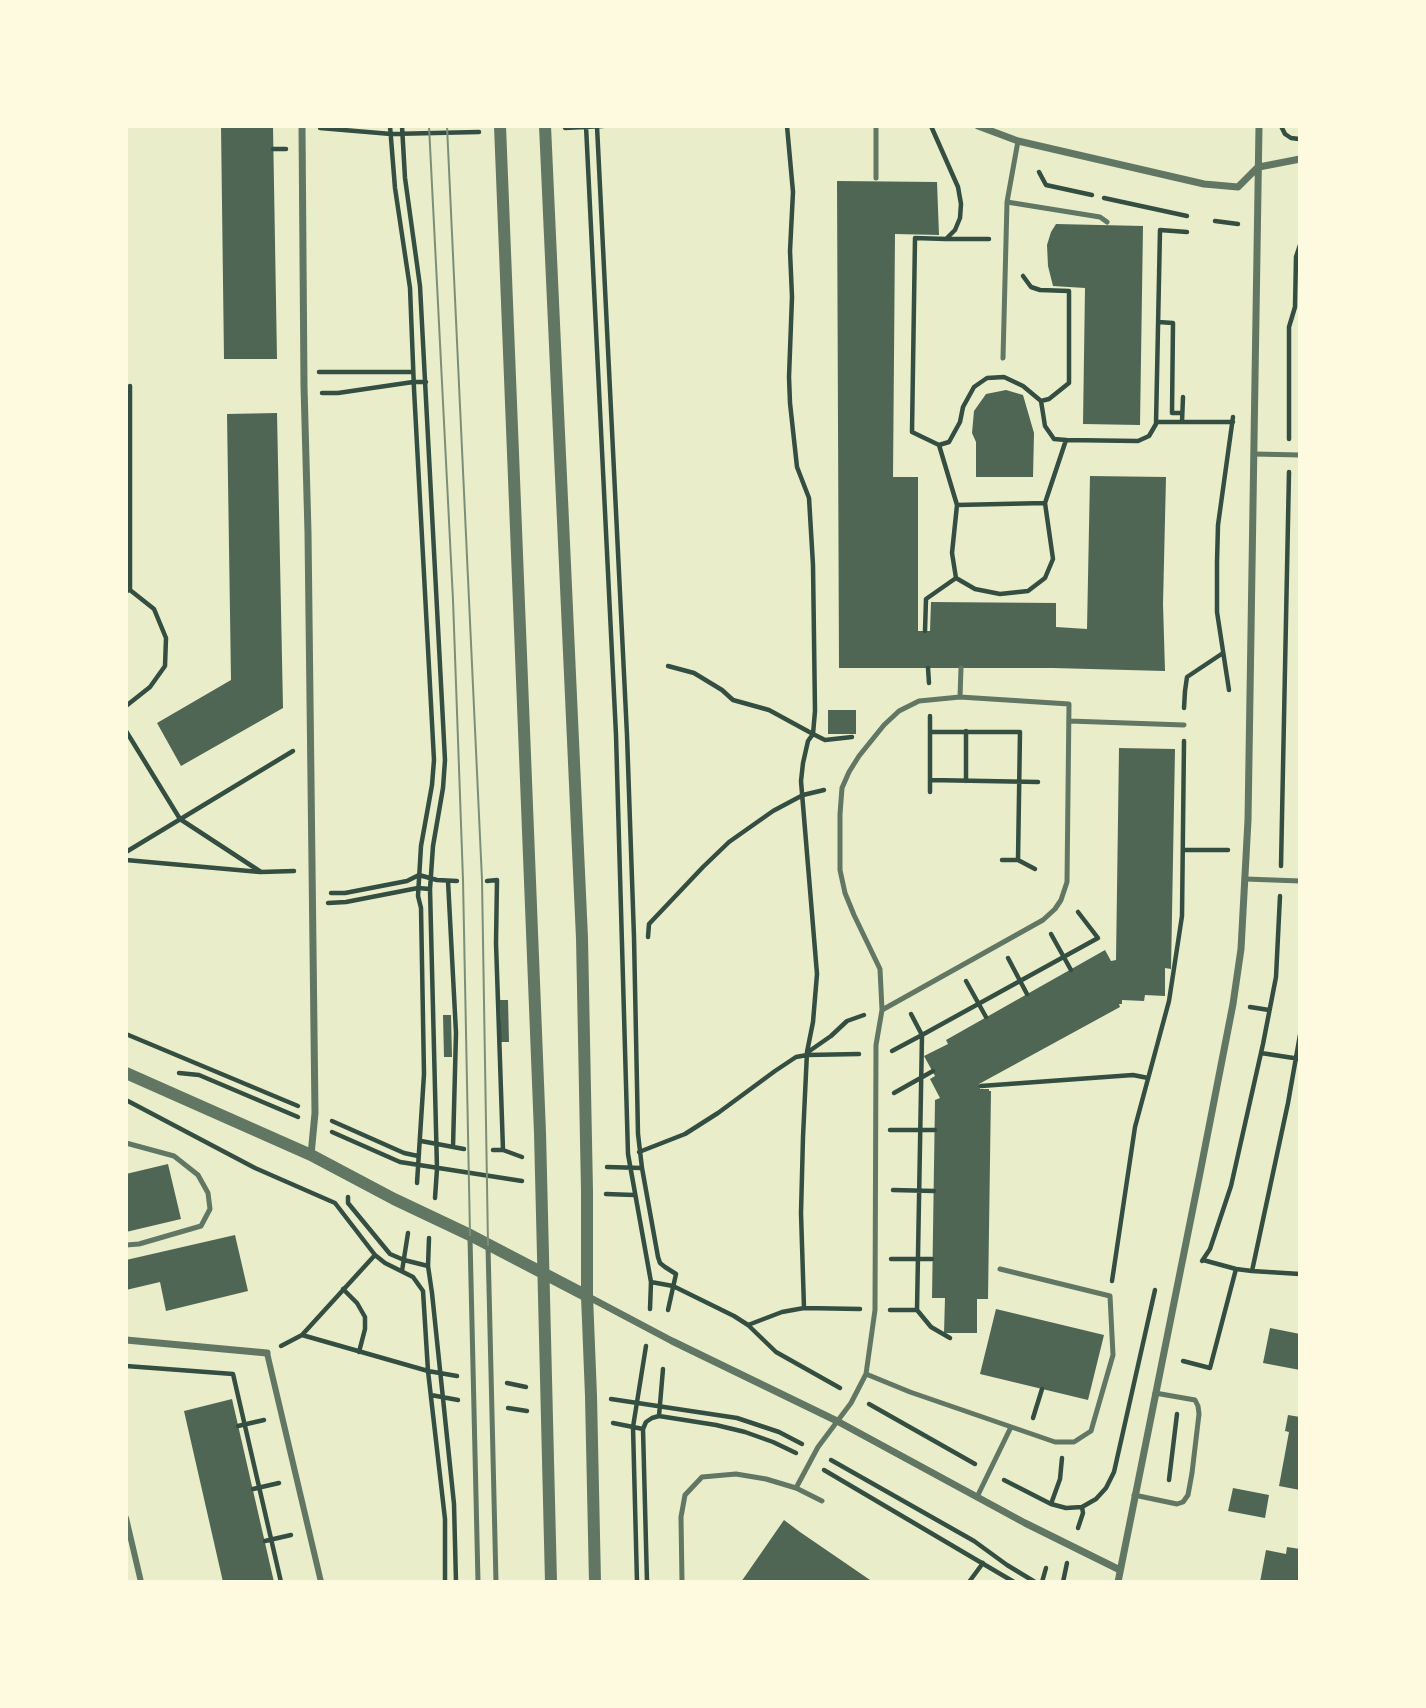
<!DOCTYPE html>
<html>
<head>
<meta charset="utf-8">
<style>
  body { margin:0 }
  #map { position:relative; width:1426px; height:1708px; overflow:hidden; background:#e9edc9; font-family:"Varela Round",sans-serif }
  canvas { display:block }
  .frame { position:absolute; inset:0; border:128px solid #fefae0; pointer-events:none }
</style>
</head>
<body>
<div id="map">
<canvas width="1426" height="1708"></canvas>
<div class="frame"></div>
</div>
<script>
const ctx = document.querySelector('canvas').getContext('2d');
ctx.lineJoin = 'round';
function fillPath(path, color) { ctx.fillStyle = color; ctx.fill(path, 'evenodd'); }
const shape = rows => new Path2D(rows.map(r => 'M' + r).join(''));
function strokePath(path, color, width, dash) { ctx.strokeStyle = color; ctx.lineWidth = width; ctx.lineCap = dash ? 'butt' : 'round'; ctx.setLineDash(dash || []); ctx.stroke(path); }
const building = shape([
  [221,126,273,126,277,359,224,359],
  [837,181,937,182,939,235,895,234,893,477,918,477,918,631,930,631,931,602,1056,603,1056,627,1087,629,1090,476,1166,477,1163,604,1165,671,1053,668,839,668],
  [1056,224,1143,226,1140,425,1083,424,1085,288,1053,286,1048,266,1047,245,1051,232],
  [1006,390,1023,395,1034,433,1033,477,976,477,976,442,972,433,974,411,986,394],
  [277,413,283,708,181,766,157,723,231,680,227,414],
  [828,710,856,710,856,734,828,734],
  [1119,748,1175,749,1171,969,1165,968,1165,996,1145,995,1144,1001,1122,1000,1122,1004,1119,1004,1120,1007,979,1084,980,1089,989,1089,989,1091,991,1091,988,1299,977,1299,977,1333,944,1333,945,1298,932,1298,935,1100,940,1098,930,1079,935,1076,924,1056,948,1044,946,1040,1105,950,1111,961,1116,960],
  [500,1000,508,1000,509,1042,501,1042],
  [443,1015,451,1015,452,1057,444,1057],
  [168,1164,181,1219,126,1232,126,1174],
  [235,1235,248,1291,166,1311,160,1282,126,1290,126,1260],
  [996,1309,1104,1335,1088,1400,980,1374],
  [1270,1328,1300,1334,1300,1370,1263,1363],
  [232,1399,274,1582,223,1582,184,1411],
  [1288,1415,1300,1417,1300,1490,1279,1486,1289,1432,1285,1431],
  [1233,1488,1269,1495,1265,1518,1228,1511],
  [784,1520,800,1532,873,1582,741,1582],
  [1287,1547,1300,1549,1300,1582,1260,1582,1266,1550,1286,1554]
]);
const path = shape([
  [390,126,395,188,410,288,414,389,434,760,432,785,421,846,418,896,421,908,424,1074,417,1183],
  [402,126,405,178,420,286,445,760,443,788,433,846,430,889,437,1169,435,1198],
  [586,126,616,735,628,1154,651,1282,650,1309],
  [597,126,627,735,634,937,638,1134,642,1168],
  [931,126,958,187,961,204,960,218,955,230,946,239,989,239],
  [1281,126,1285,134,1291,138,1299,139],
  [320,128,391,134,479,132],
  [565,128,603,126],
  [273,149,286,149],
  [1039,172,1046,185,1092,195],
  [1104,198,1187,216],
  [1215,221,1238,224],
  [1023,276,1031,287,1040,290,1069,291,1069,383,1049,399,1041,401,1023,386,1004,377,987,378,974,387,963,407,960,422,949,442,939,445,957,505,952,553,956,578,975,589,1000,594,1028,591,1045,578,1053,559,1045,503,1066,440,1054,439,1045,426,1041,401],
  [1158,322,1173,323,1172,413,1182,413],
  [319,372,413,372],
  [130,386,130,590],
  [322,393,338,393,413,382,426,382],
  [1156,422,1233,422],
  [1182,422,1183,397],
  [1289,439,1289,327,1295,307,1296,257,1300,245],
  [1066,440,1138,441,1149,436,1156,424,1160,230,1187,232],
  [939,445,912,432,915,238,946,239],
  [957,505,1045,503],
  [126,591,130,590,154,609,166,638,165,666,150,687,126,706],
  [925,631,926,599,956,578],
  [668,666,694,673,722,690,733,700,769,710,813,734,815,711,813,565,809,498,797,467,790,403,789,377,792,297,790,251,793,192,787,126],
  [928,668,929,683],
  [1229,690,1217,612,1217,562,1218,525,1233,417],
  [1184,708,1185,691,1187,677,1223,653],
  [126,731,180,819,261,872,294,871],
  [930,732,1020,732,1018,860],
  [930,780,1038,782],
  [966,781,966,731],
  [930,792,930,716],
  [1184,850,1228,850],
  [126,852,293,751],
  [126,860,260,872],
  [1002,860,1018,860,1035,869],
  [1281,866,1289,472],
  [448,881,456,1033,453,1147],
  [487,881,497,880,496,943,503,1150],
  [331,893,345,893,407,881,419,875,437,880,457,881],
  [328,903,346,902,418,888,430,889],
  [1051,934,1071,970],
  [648,937,649,924,703,867,729,842,773,811,803,795,824,790],
  [1008,958,1027,994],
  [966,981,986,1017],
  [1250,1007,1269,1010],
  [126,1034,298,1106],
  [892,1051,922,1035,911,1014],
  [808,1052,831,1036,847,1021,864,1015],
  [1261,1053,1300,1059],
  [179,1073,199,1075,298,1117],
  [981,1086,1133,1075,1148,1078],
  [894,1093,933,1071],
  [126,1100,255,1168,335,1203,375,1255,385,1263,413,1277,423,1291,428,1371,445,1519,445,1582],
  [332,1121,404,1153,418,1156],
  [890,1130,935,1130],
  [332,1132,400,1162,522,1181],
  [421,1141,464,1149],
  [493,1150,503,1150,522,1157],
  [639,1152,685,1134,718,1113,775,1071,796,1057,807,1055,859,1054],
  [607,1167,642,1168,658,1257,660,1263,665,1267,676,1274,668,1310],
  [893,1190,934,1191],
  [606,1194,634,1195],
  [348,1197,348,1203,390,1254,404,1260,428,1266],
  [429,1238,428,1266,432,1293,454,1504,456,1582],
  [891,1259,932,1259],
  [1203,1260,1236,1269],
  [1202,1261,1210,1249,1231,1186,1263,1044,1276,977,1280,896],
  [402,1271,408,1233],
  [1252,1271,1300,1274],
  [1112,1281,1135,1127,1169,1001,1182,916,1184,741],
  [651,1282,673,1286,734,1316,748,1325,776,1352,840,1388],
  [343,1289,357,1303,365,1317,365,1329,359,1352],
  [804,1308,801,1213,803,1137,807,1052,813,1022,817,974,801,781,803,763,808,741,813,734,825,740,852,737],
  [890,1310,917,1310],
  [748,1325,782,1312,804,1308,860,1309],
  [302,1335,428,1371,457,1376],
  [950,1338,931,1327,917,1310,922,1035,1098,938,1078,912],
  [281,1346,302,1335,375,1255],
  [1183,1361,1210,1368,1236,1269,1252,1271,1288,1103,1300,1035],
  [126,1366,233,1374,281,1582],
  [507,1383,526,1387],
  [431,1395,458,1400],
  [611,1399,737,1418,779,1432,802,1444],
  [869,1404,975,1464],
  [508,1408,527,1411],
  [659,1416,663,1369],
  [1033,1418,1042,1389],
  [613,1423,643,1429],
  [238,1426,264,1420],
  [831,1460,974,1541,1007,1565,1035,1582],
  [824,1470,1014,1582],
  [1004,1480,1051,1504,1066,1508,1082,1507,1083,1513,1078,1528],
  [1169,1480,1177,1414],
  [253,1489,279,1483],
  [1051,1504,1060,1479,1062,1458],
  [1082,1507,1096,1499,1106,1488,1114,1472,1155,1290],
  [265,1541,291,1535],
  [637,1582,633,1427,646,1346],
  [647,1582,643,1429,646,1422,652,1418,659,1416,716,1425,745,1432,773,1442,796,1453],
  [969,1582,983,1563],
  [1042,1582,1046,1568],
  [1063,1582,1067,1563]
]);
const service = shape([
  [876,126,876,178],
  [1007,202,1100,217,1107,222],
  [1003,358,1007,202,1018,141],
  [1254,454,1300,455],
  [960,697,961,668],
  [1069,721,1184,725],
  [1246,879,1300,881],
  [126,1143,174,1156,198,1175,208,1193,210,1209,201,1226,139,1244,126,1245],
  [470,1238,478,1582],
  [488,1246,496,1582],
  [866,1374,910,1392,1055,1442,1074,1442,1091,1431,1113,1355,1110,1296,1000,1269],
  [796,1488,818,1447,851,1403,866,1374,875,1310,876,1045,882,1010,1043,920,1055,909,1061,900,1067,882,1069,704,960,697,919,701,899,711,884,725,859,756,849,772,842,788,840,814,840,870,845,893,854,915,880,969,882,1010],
  [1134,1495,1177,1504,1183,1502,1188,1495,1192,1473,1199,1414,1198,1406,1195,1400,1155,1393],
  [977,1497,1011,1427],
  [682,1582,681,1517,685,1495,702,1477,736,1474,766,1479,796,1488,822,1501]
]);
const pedestrian = shape([
  [267,1353,321,1582],
  [126,1518,141,1582]
]);
const minor = shape([
  [302,126,304,386,308,533,315,1113,311,1155],
  [978,126,1018,141,1204,184,1238,187,1258,167],
  [1259,167,1300,159],
  [587,1296,672,1341,837,1421,1025,1523,1120,1570],
  [126,1340,267,1353],
  [1118,1582,1200,1173,1233,1004,1241,949,1248,820,1259,126]
]);
const tertiary = shape([
  [500,126,540,1133,551,1582],
  [545,126,582,938,587,1191,587,1296,591,1396,595,1582],
  [126,1073,311,1155,394,1199,470,1235,587,1296]
]);
const tram = shape([
  [429,126,453,600,463,880,470,1235],
  [447,126,482,880,488,1245]
]);
fillPath(building, '#4f6655');
strokePath(path, '#344e41', 4.5);
strokePath(service, '#617663', 5);
strokePath(pedestrian, '#617663', 6);
strokePath(minor, '#617663', 7);
strokePath(tertiary, '#617663', 12);
strokePath(tram, '#7c8e77', 2);
</script>
</body>
</html>
